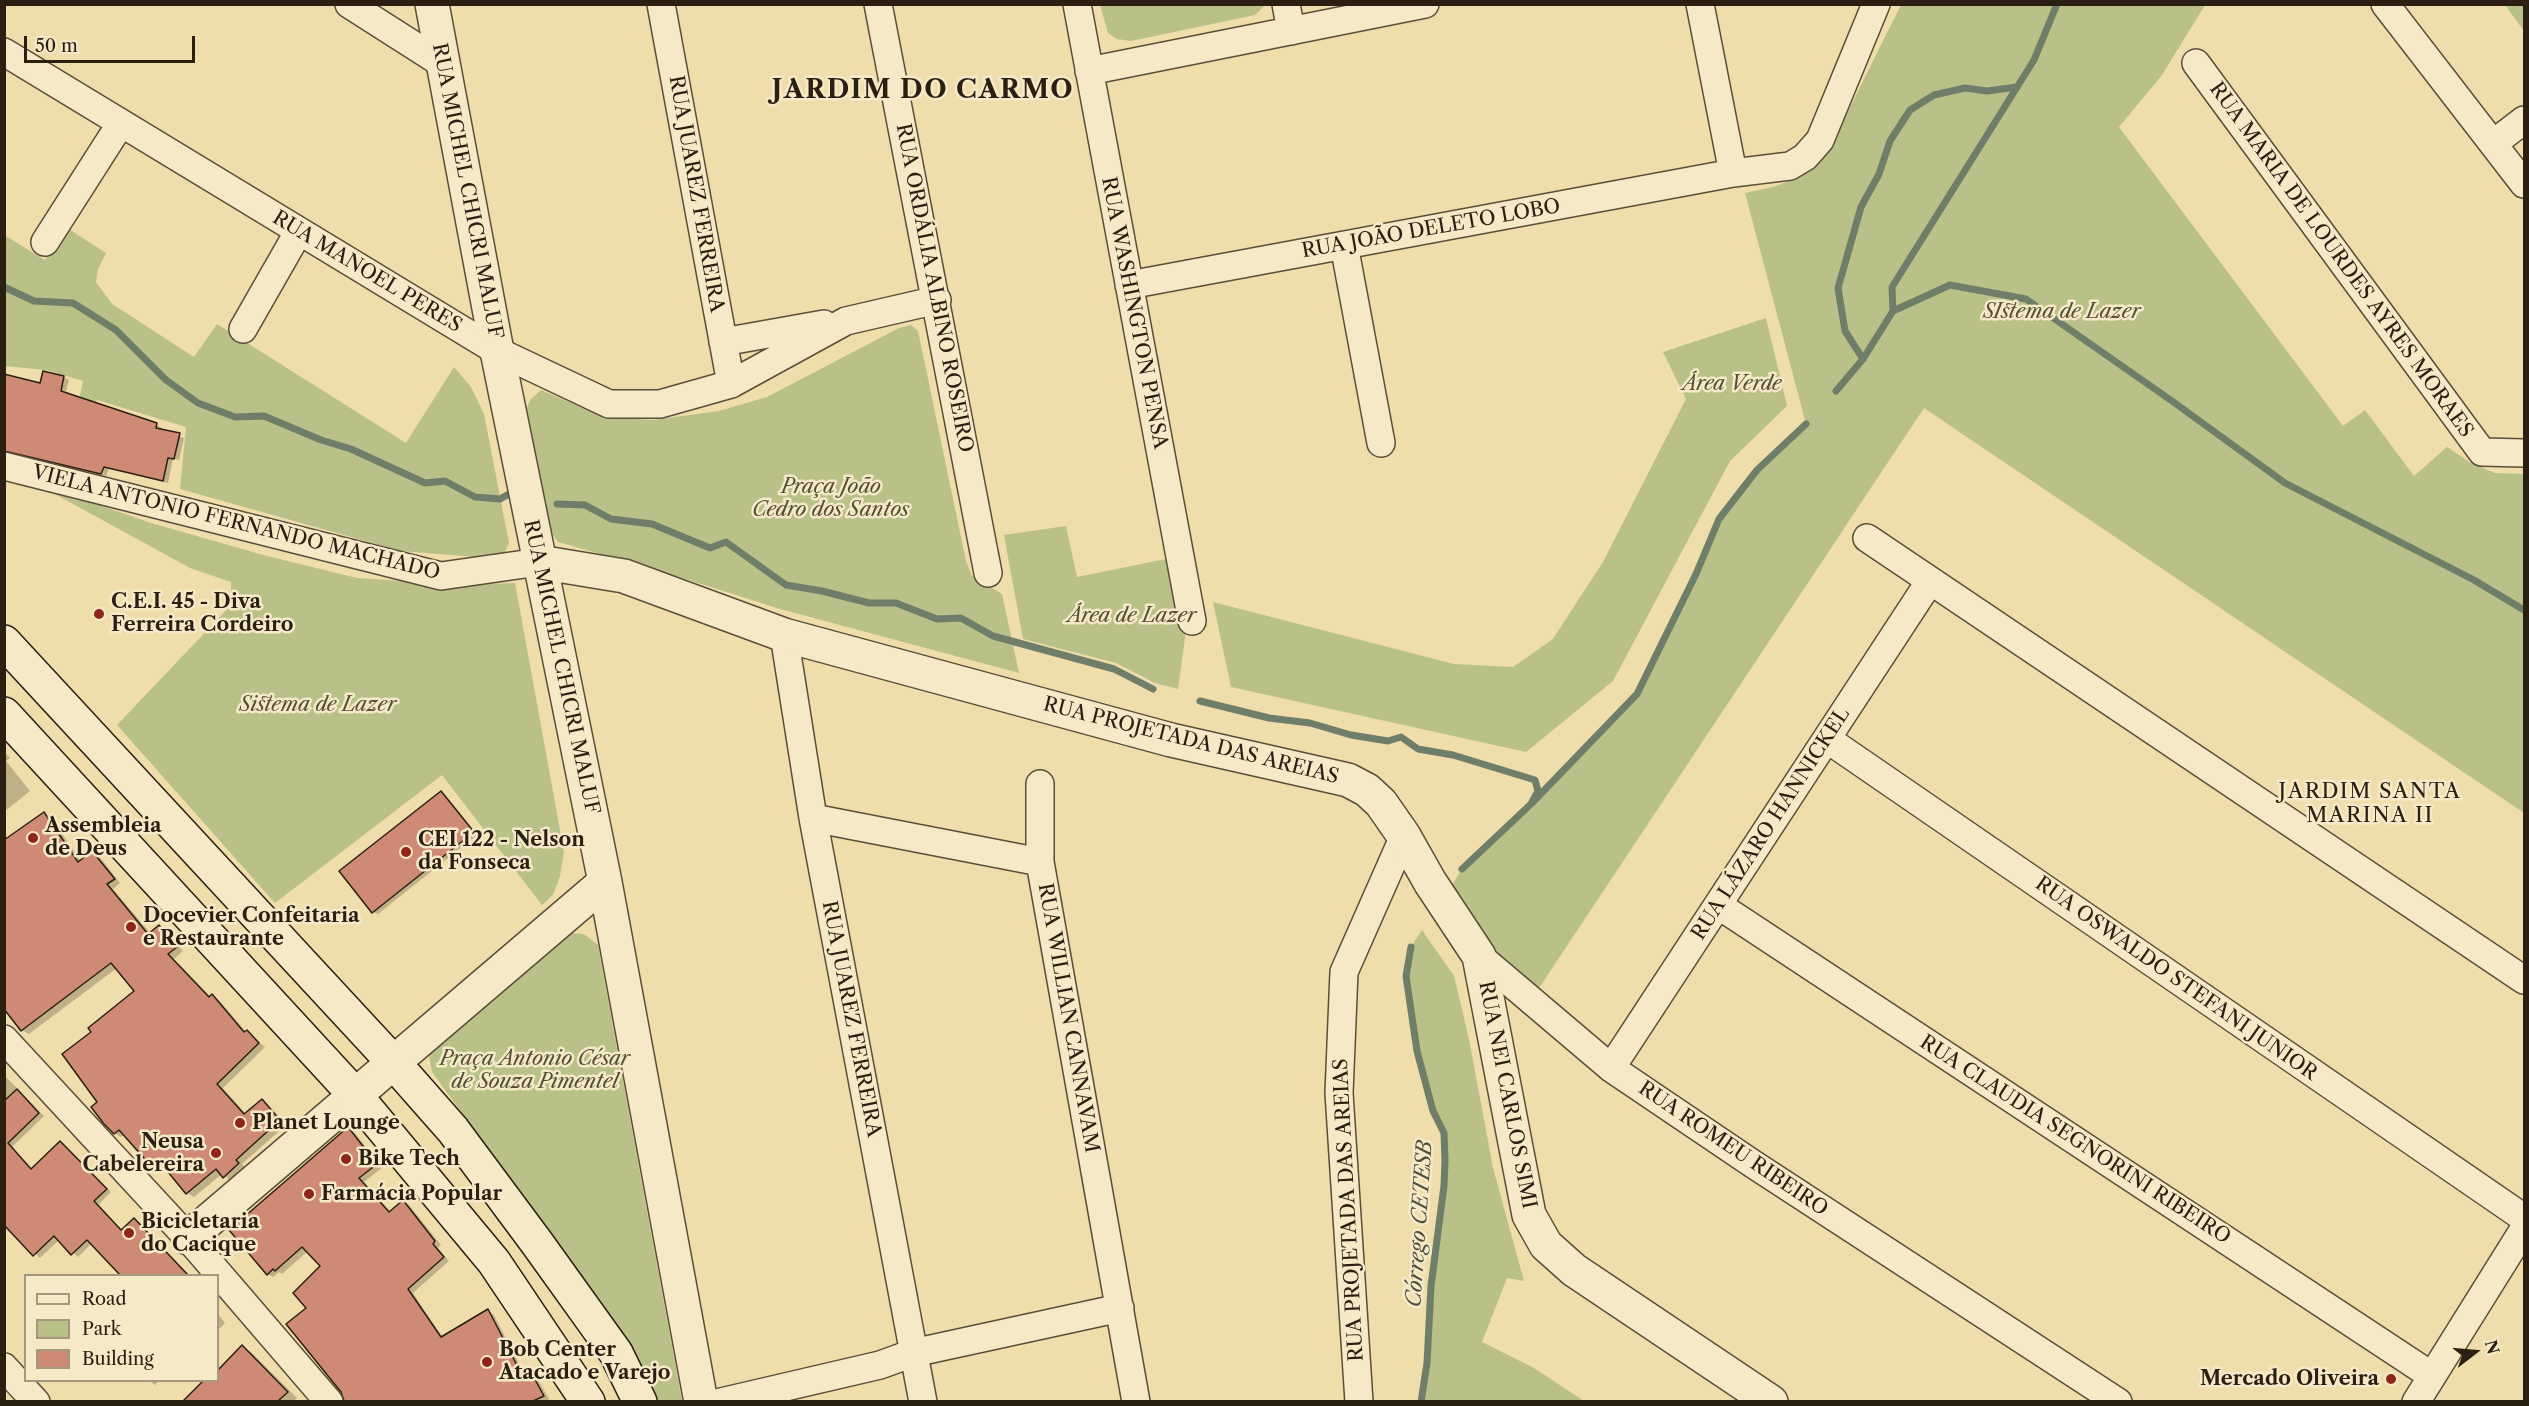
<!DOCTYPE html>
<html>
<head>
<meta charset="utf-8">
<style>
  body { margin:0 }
  #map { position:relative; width:2529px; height:1406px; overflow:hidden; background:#efddab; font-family:"Libre Caslon Text",serif }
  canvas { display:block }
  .frame { position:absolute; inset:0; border:6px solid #2a1f11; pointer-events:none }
  .legend { position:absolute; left:24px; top:1274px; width:195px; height:108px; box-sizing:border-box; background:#f5e9c8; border:2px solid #a4987f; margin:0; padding:8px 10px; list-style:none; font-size:18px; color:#2a1f11 }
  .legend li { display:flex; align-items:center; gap:12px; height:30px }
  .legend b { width:30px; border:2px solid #a4987f }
  .north { position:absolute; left:2445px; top:1322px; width:60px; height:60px; -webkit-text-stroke:4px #f5e9c8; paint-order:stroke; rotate:74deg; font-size:16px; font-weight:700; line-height:24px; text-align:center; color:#2a1f11 }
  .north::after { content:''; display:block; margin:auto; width:21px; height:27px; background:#2a1f11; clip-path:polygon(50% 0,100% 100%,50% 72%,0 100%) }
  .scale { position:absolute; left:24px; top:36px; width:171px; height:27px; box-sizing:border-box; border:3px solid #2a1f11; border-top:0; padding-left:8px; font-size:18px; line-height:21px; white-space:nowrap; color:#2a1f11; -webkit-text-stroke:4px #f5e9c8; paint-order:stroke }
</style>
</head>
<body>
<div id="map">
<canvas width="2529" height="1406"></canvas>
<div class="frame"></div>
<ul class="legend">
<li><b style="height:8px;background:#f5e9c8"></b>Road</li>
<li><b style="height:16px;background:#b9c188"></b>Park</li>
<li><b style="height:16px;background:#cf8a75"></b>Building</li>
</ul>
<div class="north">N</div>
<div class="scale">50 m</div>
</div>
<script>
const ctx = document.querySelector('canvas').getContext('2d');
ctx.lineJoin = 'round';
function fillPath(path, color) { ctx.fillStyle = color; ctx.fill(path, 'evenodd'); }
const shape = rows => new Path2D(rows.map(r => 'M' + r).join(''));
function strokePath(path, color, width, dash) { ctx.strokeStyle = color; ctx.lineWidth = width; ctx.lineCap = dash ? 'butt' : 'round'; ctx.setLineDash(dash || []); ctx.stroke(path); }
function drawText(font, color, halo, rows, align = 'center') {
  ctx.font = font + ' "Libre Caslon Text",serif'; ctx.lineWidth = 5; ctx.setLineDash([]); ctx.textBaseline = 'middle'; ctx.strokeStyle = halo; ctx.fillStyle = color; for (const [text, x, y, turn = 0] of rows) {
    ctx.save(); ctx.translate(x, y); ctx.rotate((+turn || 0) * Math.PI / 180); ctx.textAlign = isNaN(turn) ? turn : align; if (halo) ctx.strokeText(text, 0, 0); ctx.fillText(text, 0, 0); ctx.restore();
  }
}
const green = shape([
  [1100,5,1100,4,1265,5,1255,15,1131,41,1117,39,1108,33],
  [1901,5,2205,5,2162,75,2119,127,2343,426,2365,410,2414,476,2447,447,2471,463,2495,473,2524,474,2524,813,1924,408,1537,991,1507,973,1447,893,1462,869,1531,804,1637,694,1696,574,1719,519,1757,470,1806,424,1745,193,1773,187,1798,178,1821,159,1836,135],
  [2505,5,2524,5,2524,31],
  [64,226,106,253,98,269,96,282,112,304,194,357,217,324,406,443,454,367,471,387,484,414,509,543,504,554,488,558,401,551,180,489,186,427,97,400,91,411,78,405,83,381,46,370,5,366,4,235,45,260],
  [1766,318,1787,406,1730,461,1613,681,1526,752,1231,687,1213,602,1454,664,1513,667,1553,639,1603,562,1686,399,1663,352],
  [911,325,918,331,966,561,972,576,1002,594,1019,673,780,609,651,568,558,542,551,532,546,519,526,410,530,400,541,390,604,417,653,420,719,411,767,397,899,328],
  [33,482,151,523,267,556,357,578,464,585,515,583,564,852,560,876,553,895,542,905,442,775,275,903,117,725,231,605,231,582,190,568],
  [1066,526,1077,577,1171,558,1186,630,1178,689,1155,683,1116,663,1023,639,1004,535],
  [1422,930,1454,976,1469,1039,1493,1168,1524,1281,1507,1278,1482,1342,1534,1368,1584,1401,1421,1401,1427,1363,1431,1286,1444,1186,1445,1161,1444,1133,1433,1111,1417,1051,1406,976,1411,947],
  [570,933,584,934,598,945,682,1401,658,1401,639,1363,607,1313,432,1072,429,1056,442,1039]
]);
const shadow = shape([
  [64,377,69,380,65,395,157,425,162,428,161,431,184,438,179,460,173,459,168,483,109,468,106,476,4,452,4,384,41,385],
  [4,752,10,758,6,761,30,791,4,812],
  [441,792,445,795,477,835,378,914,373,912],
  [44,814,51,818,81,861,93,852,99,856,120,883,113,889,151,934,160,927,166,931,183,951,174,959,211,997,219,1000,246,1032,265,1047,223,1088,246,1114,262,1101,268,1105,286,1125,242,1164,245,1167,230,1180,222,1174,194,1197,187,1193,165,1166,160,1170,153,1166,125,1134,121,1137,114,1133,99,1103,93,1033,136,991,117,968,29,1034,22,1030],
  [4,1075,44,1116,12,1147,32,1169,61,1142,66,1146,111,1192,98,1205,123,1231,134,1220,139,1224,190,1276,121,1276,92,1243,78,1257,59,1240,40,1258,4,1223],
  [348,1129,354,1132,382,1168,364,1182,391,1212,403,1201,409,1205,441,1245,438,1248,449,1261,413,1293,443,1338,488,1311,494,1315,526,1377,531,1374,537,1378,549,1399,545,1402,347,1402,308,1308,322,1266,308,1251,282,1274,279,1272,273,1277,267,1274],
  [218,1314,225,1323,218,1330],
  [242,1347,252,1353,297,1398,293,1402,201,1402,193,1394,218,1380,218,1370],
  [148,1380,160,1380,155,1385]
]);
const stream = shape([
  [4,287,34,301,73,303,116,330,166,380,198,403,235,417,264,416,321,440,351,449,425,483,445,481,475,497,500,499,514,491],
  [1893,311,1950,285,2026,299,2172,401,2285,483,2474,580,2524,610],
  [1863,359,1845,331,1838,288,1861,207,1879,174,1890,141,1910,110,1934,95,1965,88,1987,91,2017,87],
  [1836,391,1863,359,1893,311,1892,287,2034,60,2057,4],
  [557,504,585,505,611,519,652,524,710,548,726,542,786,585,822,591,869,603,896,603,937,619,961,618,993,636,1114,669,1153,689],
  [1200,701,1269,718,1310,723,1351,735,1388,741,1401,737,1418,749,1453,755,1535,780,1538,791,1531,804,1462,869],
  [1531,804,1637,694,1696,574,1719,519,1757,470,1806,424],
  [1411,947,1406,976,1417,1051,1433,1111,1444,1133,1445,1161,1444,1186,1431,1286,1427,1363,1421,1402]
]);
const building = shape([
  [43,371,64,376,61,391,157,423,156,428,180,433,174,459,168,458,163,481,104,467,101,474,4,451,4,374,40,383,43,371],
  [441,791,474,832,372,913,339,871,441,791],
  [44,812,78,862,92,851,115,879,107,884,148,934,159,925,177,947,168,954,209,997,212,994,244,1032,247,1030,259,1043,217,1084,244,1114,262,1099,280,1120,236,1160,239,1163,223,1178,216,1169,186,1194,159,1161,152,1167,119,1130,114,1134,104,1124,91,1107,97,1102,62,1054,91,1032,88,1028,134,991,111,963,21,1031,4,1009,4,840,44,812],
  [17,1089,39,1113,8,1143,31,1169,60,1141,107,1189,94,1201,121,1230,134,1218,188,1275,120,1275,87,1240,71,1255,54,1236,33,1256,4,1225,4,1101,17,1089],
  [348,1127,377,1164,359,1178,389,1212,403,1200,435,1241,433,1244,444,1257,408,1289,441,1337,488,1309,523,1377,531,1372,544,1396,533,1401,344,1401,341,1392,286,1324,306,1308,293,1293,320,1266,302,1247,275,1271,273,1269,267,1275,229,1230,348,1127],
  [242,1345,288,1392,278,1401,183,1401,204,1380,218,1380,218,1370,242,1345]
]);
const minor = shape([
  [349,4,443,64],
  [661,4,731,384],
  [878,4,988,573],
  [1077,4,1192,621],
  [1286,4,1291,31],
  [1700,4,1733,173],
  [2385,4,2524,184],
  [4,52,497,351,609,404,660,404,731,384,846,321,937,300],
  [2196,63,2482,452,2524,453],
  [1089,71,1425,4],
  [2494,143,2524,120],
  [45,242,121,123],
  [1344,245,1381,443],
  [1129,285,1733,173,1790,166,1805,157,1820,140,1876,4],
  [243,329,299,231],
  [723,342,824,324],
  [4,466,441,576,539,562],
  [1867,538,2524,980],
  [784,635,813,818,923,1402],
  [1827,739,2524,1218],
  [1040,784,1040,862,1136,1402],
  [813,818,1040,862],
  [1718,905,2432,1376],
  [1479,956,1611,1068,1753,1164,2118,1402],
  [4,1039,188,1238,329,1402],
  [1611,1068,1930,581],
  [4,1367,36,1402],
  [721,1402,880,1365,913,1353,1120,1308],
  [1359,1402,1339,1093,1344,972,1404,836],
  [2416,1402,2524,1229]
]);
const tertiary = shape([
  [432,4,497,351,605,882,701,1402],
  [539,562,624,576,784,635,1171,740,1348,780,1367,790,1381,803,1404,836,1430,882,1479,956,1529,1215,1546,1245,1574,1270,1771,1402],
  [188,1238,605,882]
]);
const secondary = shape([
  [4,642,394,1063,453,1130,537,1243,616,1353,640,1402],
  [4,714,356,1096,494,1262,588,1402]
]);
const markers = [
  [99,614,6,"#8f2418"],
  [33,838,6,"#8f2418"],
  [406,852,6,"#8f2418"],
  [131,927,6,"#8f2418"],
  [240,1123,6,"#8f2418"],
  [216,1153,6,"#8f2418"],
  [346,1159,6,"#8f2418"],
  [309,1194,6,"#8f2418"],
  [129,1233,6,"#8f2418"],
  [487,1362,6,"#8f2418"],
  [2391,1379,6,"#8f2418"]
];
const streetNames = [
  ["RUA MICHEL CHICRI MALUF",467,191,79],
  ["RUA JUAREZ FERREIRA",696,194,80],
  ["RUA JOÃO DELETO LOBO",1431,229,-10],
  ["RUA MARIA DE LOURDES AYRES MORAES",2341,260,54],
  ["RUA MANOEL PERES",367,272,31],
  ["RUA ORDÁLIA ALBINO ROSEIRO",934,288,79],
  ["RUA WASHINGTON PENSA",1134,313,79],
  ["VIELA ANTONIO FERNANDO MACHADO",236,523,14],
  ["RUA MICHEL CHICRI MALUF",561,667,78],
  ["RUA PROJETADA DAS AREIAS",1191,741,14],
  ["RUA LÁZARO HANNICKEL",1771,824,-57],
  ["RUA OSWALDO STEFANI JUNIOR",2176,979,35],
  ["RUA WILLIAN CANNAVAM",1068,1018,80],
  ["RUA JUAREZ FERREIRA",851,1019,79],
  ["RUA NEI CARLOS SIMI",1507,1095,79],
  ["RUA CLAUDIA SEGNORINI RIBEIRO",2075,1140,33],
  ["RUA ROMEU RIBEIRO",1733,1149,34],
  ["RUA PROJETADA DAS AREIAS",1349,1210,-93]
];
const parkNames = [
  ["SIstema de Lazer",2062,312],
  ["Área Verde",1732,384],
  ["Praça João",831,487],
  ["Cedro dos Santos",831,510],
  ["Área de Lazer",1132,616],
  ["Sistema de Lazer",318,705],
  ["Praça Antonio César",535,1059],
  ["de Souza Pimentel",535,1082]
];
const poiNames = [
  ["C.E.I. 45 - Diva",111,602],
  ["Ferreira Cordeiro",111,625],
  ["Assembleia",45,826],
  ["de Deus",45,849],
  ["CEI 122 - Nelson",418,840],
  ["da Fonseca",418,863],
  ["Docevier Confeitaria",143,916],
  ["e Restaurante",143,939],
  ["Planet Lounge",252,1123],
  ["Neusa",204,1142,"right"],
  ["Cabelereira",204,1165,"right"],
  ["Bike Tech",358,1159],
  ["Farmácia Popular",321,1194],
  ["Bicicletaria",141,1222],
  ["do Cacique",141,1245],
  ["Bob Center",499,1350],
  ["Atacado e Varejo",499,1373],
  ["Mercado Oliveira",2379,1379,"right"]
];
const neighbourhoodNames = [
  ["JARDIM SANTA",2370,792],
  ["MARINA II",2370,816]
];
const waterNames = [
  ["Córrego CETESB",1420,1224,-86]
];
const districtNames = [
  ["JARDIM DO CARMO",923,90]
];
fillPath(green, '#b9c188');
fillPath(shadow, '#0003');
strokePath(stream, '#6e7e69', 7);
fillPath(building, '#cf8a75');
strokePath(building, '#2a1f11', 1.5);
strokePath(minor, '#5b4e38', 30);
strokePath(tertiary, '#5b4e38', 36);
strokePath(secondary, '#2a1f11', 36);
strokePath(minor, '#f5e9c8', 27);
strokePath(tertiary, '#f5e9c8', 33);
strokePath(secondary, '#f5e9c8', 33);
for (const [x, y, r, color] of markers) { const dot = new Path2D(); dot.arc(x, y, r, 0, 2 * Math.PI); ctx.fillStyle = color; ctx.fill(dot); strokePath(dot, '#f5e9c8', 2); }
drawText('20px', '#2a1f11', '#f5e9c8', streetNames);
drawText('italic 20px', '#555035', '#f5e9c8', parkNames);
drawText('bold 20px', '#2a1f11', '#f5e9c8', poiNames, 'left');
ctx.letterSpacing = '1.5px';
drawText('21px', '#2a1f11', '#f5e9c8', neighbourhoodNames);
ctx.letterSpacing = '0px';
drawText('italic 21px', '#4c4e3d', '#f5e9c8', waterNames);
ctx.letterSpacing = '1.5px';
drawText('bold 26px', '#2a1f11', '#f5e9c8', districtNames);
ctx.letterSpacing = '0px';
</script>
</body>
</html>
